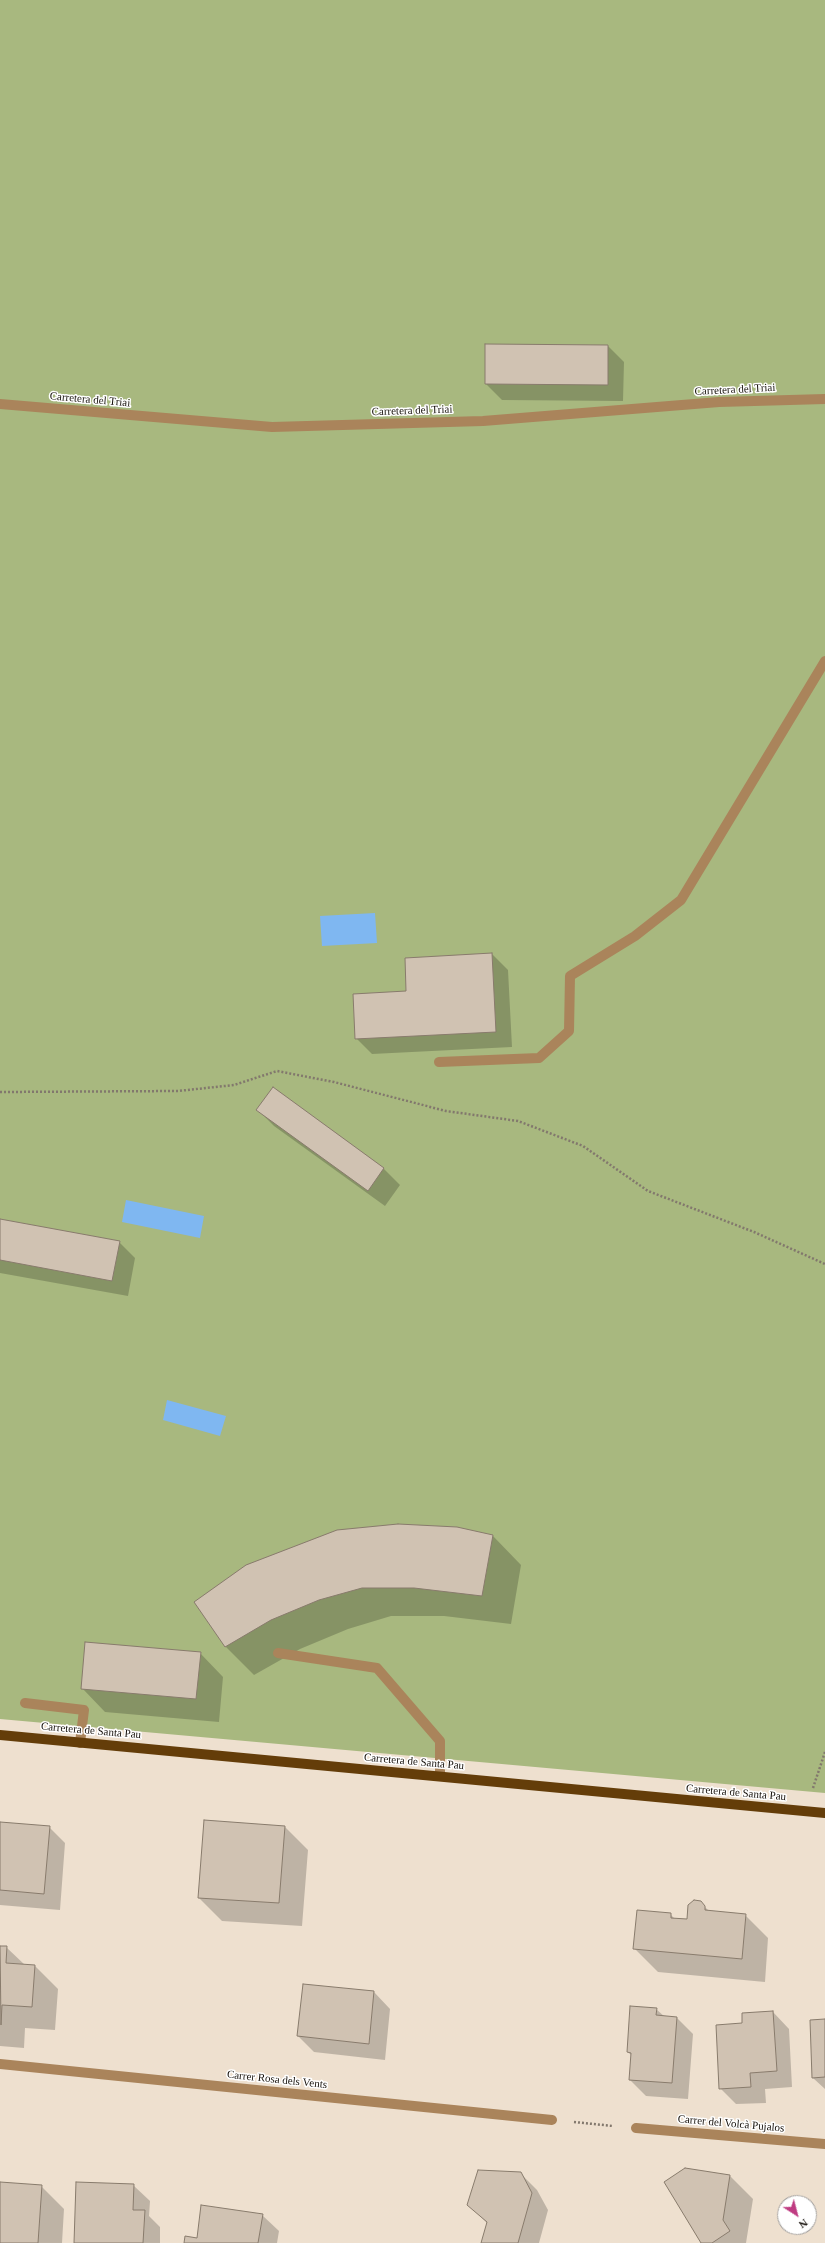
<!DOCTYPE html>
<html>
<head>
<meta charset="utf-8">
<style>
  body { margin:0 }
  #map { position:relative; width:825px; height:2243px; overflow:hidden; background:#eee0cf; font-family:Georgia,serif }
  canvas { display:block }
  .north { position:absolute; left:777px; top:2195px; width:40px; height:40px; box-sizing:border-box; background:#fff; border:1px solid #a19f9d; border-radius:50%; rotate:144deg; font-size:11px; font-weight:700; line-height:16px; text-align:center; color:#140f09 }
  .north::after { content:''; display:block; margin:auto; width:14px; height:18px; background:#bf3c82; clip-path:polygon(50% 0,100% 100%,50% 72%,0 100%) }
</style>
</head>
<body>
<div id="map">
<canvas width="825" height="2243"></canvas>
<div class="north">N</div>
</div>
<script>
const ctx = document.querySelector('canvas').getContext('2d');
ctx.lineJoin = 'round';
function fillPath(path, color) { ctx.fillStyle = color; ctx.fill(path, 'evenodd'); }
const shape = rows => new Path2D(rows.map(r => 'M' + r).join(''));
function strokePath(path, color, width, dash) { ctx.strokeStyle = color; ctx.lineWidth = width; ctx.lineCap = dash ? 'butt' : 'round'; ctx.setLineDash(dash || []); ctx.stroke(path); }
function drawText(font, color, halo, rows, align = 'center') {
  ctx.font = font + ' Georgia,serif'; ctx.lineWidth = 3; ctx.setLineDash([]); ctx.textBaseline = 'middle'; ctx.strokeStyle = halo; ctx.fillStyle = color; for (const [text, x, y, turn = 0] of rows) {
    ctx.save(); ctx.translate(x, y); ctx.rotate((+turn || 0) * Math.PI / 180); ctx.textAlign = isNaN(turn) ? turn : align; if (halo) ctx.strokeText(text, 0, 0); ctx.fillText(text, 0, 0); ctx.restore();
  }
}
const green = shape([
  [0,0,825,0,825,1793,0,1719]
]);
const water = shape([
  [375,913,377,943,322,946,320,916],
  [126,1200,204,1216,200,1238,122,1222],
  [167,1400,226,1416,220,1436,163,1420]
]);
const shadow = shape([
  [608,346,624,362,623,401,502,400,486,384],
  [492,954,508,970,512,1047,372,1054,356,1038,407,992],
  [273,1089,384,1169,400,1185,385,1206,274,1126,258,1110],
  [0,1220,119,1242,135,1258,128,1296,0,1273],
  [493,1536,521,1565,511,1624,444,1616,391,1616,348,1629,300,1649,254,1675,225,1646,196,1602],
  [200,1653,223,1677,219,1722,105,1712,82,1688],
  [0,1823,49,1827,65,1843,60,1910,0,1905],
  [285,1827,308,1850,302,1926,222,1921,199,1898],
  [700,1902,710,1912,745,1915,768,1938,765,1982,658,1972,635,1949,670,1914,676,1920,688,1920],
  [0,1947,6,1947,25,1965,35,1966,58,1989,55,2030,25,2028,24,2048,0,2046],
  [304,1985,374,1992,390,2009,385,2060,314,2052,298,2036],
  [656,2009,665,2017,677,2018,693,2034,688,2099,646,2096,630,2080,632,2056,628,2052],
  [773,2012,789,2029,792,2087,765,2089,766,2103,736,2104,720,2088,743,2024],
  [825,2020,825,2089,813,2078],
  [520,2173,537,2190,548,2210,539,2243,482,2243,487,2223,468,2204],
  [730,2176,753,2199,746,2243,702,2243],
  [0,2183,41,2186,64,2209,62,2243,0,2243],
  [133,2185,150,2201,149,2216,160,2227,160,2243,75,2243],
  [262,2215,279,2231,277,2243,185,2243]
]);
const building = shape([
  [485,344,608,345,608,385,485,384,485,344],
  [492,953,496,1032,355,1039,353,994,406,991,405,958,492,953],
  [273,1087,384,1168,368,1191,256,1110,273,1087],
  [0,1219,120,1241,112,1281,0,1260,0,1219],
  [398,1524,457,1527,493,1535,482,1596,414,1588,362,1588,319,1600,271,1620,225,1647,194,1602,246,1565,337,1530,398,1524],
  [85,1642,201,1652,196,1699,81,1689,85,1642],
  [204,1820,285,1826,279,1903,198,1898,204,1820],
  [0,1822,50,1826,44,1894,0,1890,0,1822],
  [694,1900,701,1901,705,1906,705,1910,746,1914,742,1959,633,1949,637,1910,671,1913,671,1918,687,1919,688,1905,694,1900],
  [0,1946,7,1946,6,1963,35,1965,32,2007,2,2005,1,2025,0,1946],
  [303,1984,374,1991,369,2044,297,2036,303,1984],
  [630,2006,657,2008,656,2015,677,2017,672,2083,629,2080,631,2053,627,2052,630,2006],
  [773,2011,777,2071,750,2073,751,2087,719,2089,716,2025,742,2023,742,2013,773,2011],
  [825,2019,825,2077,812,2078,810,2020,825,2019],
  [685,2168,730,2175,723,2220,730,2231,712,2243,701,2243,664,2182,685,2168],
  [478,2170,521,2172,532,2193,518,2243,481,2243,487,2222,467,2205,478,2170],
  [0,2182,42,2185,38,2243,0,2243,0,2182],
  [76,2182,134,2184,133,2210,145,2210,143,2243,74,2243,76,2182],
  [201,2205,263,2214,258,2243,184,2243,185,2236,197,2238,201,2205]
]);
const path = shape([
  [0,1092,178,1091,234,1085,277,1071,334,1082,446,1111,518,1121,583,1146,648,1191,754,1232,825,1264],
  [813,1788,825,1752],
  [574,2122,613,2126]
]);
const minor = shape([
  [0,404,272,427,483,421,719,402,825,399],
  [439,1062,539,1058,569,1031,570,976,635,936,681,900,825,661],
  [278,1653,377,1668,440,1741,440,1776],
  [25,1703,84,1710,80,1743],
  [0,2064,552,2120],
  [636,2128,825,2144]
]);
const major = shape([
  [0,1735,825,1813]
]);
const streetNames = [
  ["Carretera del Triai",735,390,-3],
  ["Carretera del Triai",90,400,5],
  ["Carretera del Triai",412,411,-2],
  ["Carretera de Santa Pau",91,1731,5],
  ["Carretera de Santa Pau",414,1762,5],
  ["Carretera de Santa Pau",736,1793,5],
  ["Carrer Rosa dels Vents",277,2080,6],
  ["Carrer del Volcà Pujalos",731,2124,5]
];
fillPath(green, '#a8b87f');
fillPath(water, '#7fb7f1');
fillPath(shadow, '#0003');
fillPath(building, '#d0c2b2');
strokePath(building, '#887b6c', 1);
strokePath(path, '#82786d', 2.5, [2, 2]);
strokePath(minor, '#aa845b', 10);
strokePath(major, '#643d09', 10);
drawText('11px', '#140f09', '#fff', streetNames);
</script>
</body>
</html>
